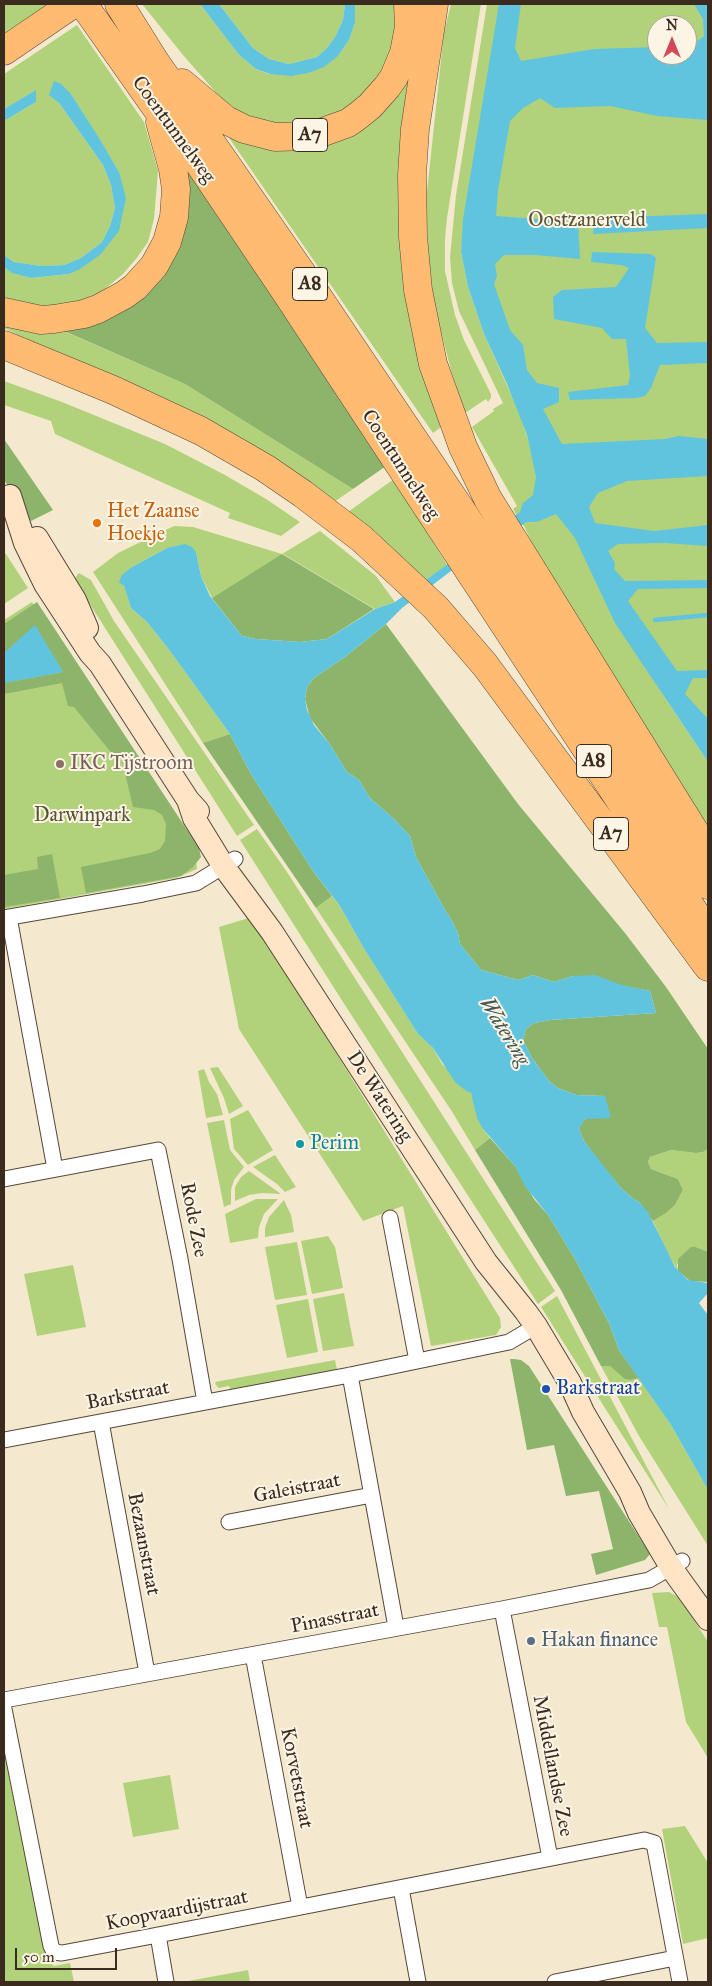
<!DOCTYPE html>
<html>
<head>
<meta charset="utf-8">
<style>
  body { margin:0 }
  #map { position:relative; width:712px; height:1986px; overflow:hidden; background:#f4e9cf; font-family:"IM FELL Great Primer",serif }
  canvas { display:block }
  .frame { position:absolute; inset:0; border:5px solid #3b2a1e; pointer-events:none }
  .north { position:absolute; left:647px; top:15px; width:50px; height:50px; box-sizing:border-box; background:#fcf5e5; border:1px solid #afa495; border-radius:50%; rotate:0deg; font-size:14px; font-weight:700; line-height:20px; text-align:center; color:#3b2a1e }
  .north::after { content:''; display:block; margin:auto; width:18px; height:22px; background:#d1495b; clip-path:polygon(50% 0,100% 100%,50% 72%,0 100%) }
  .scale { position:absolute; left:15px; top:1948px; width:102px; height:22px; box-sizing:border-box; border:2px solid #3b2a1e; border-top:0; padding-left:6px; font-size:15px; line-height:18px; white-space:nowrap; color:#3b2a1e; -webkit-text-stroke:4px #fcf5e5; paint-order:stroke }
</style>
</head>
<body>
<div id="map">
<canvas width="712" height="1986"></canvas>
<div class="frame"></div>
<div class="north">N</div>
<div class="scale">50 m</div>
</div>
<script>
const ctx = document.querySelector('canvas').getContext('2d');
ctx.lineJoin = 'round';
function fillPath(path, color) { ctx.fillStyle = color; ctx.fill(path, 'evenodd'); }
const shape = rows => new Path2D(rows.map(r => 'M' + r).join(''));
function strokePath(path, color, width, dash) { ctx.strokeStyle = color; ctx.lineWidth = width; ctx.lineCap = dash ? 'butt' : 'round'; ctx.setLineDash(dash || []); ctx.stroke(path); }
function drawText(font, color, halo, rows, align = 'center') {
  ctx.font = font + ' "IM FELL Great Primer",serif'; ctx.lineWidth = 4; ctx.setLineDash([]); ctx.textBaseline = 'middle'; ctx.strokeStyle = halo; ctx.fillStyle = color; for (const [text, x, y, turn = 0] of rows) {
    ctx.save(); ctx.translate(x, y); ctx.rotate((+turn || 0) * Math.PI / 180); ctx.textAlign = isNaN(turn) ? turn : align; if (halo) ctx.strokeText(text, 0, 0); ctx.fillText(text, 0, 0); ctx.restore();
  }
}
const green = shape([
  [4,4,53,4,4,37],
  [142,4,200,4,239,55,256,69,269,74,338,56,349,40,355,23,355,4,397,4,398,33,383,73,361,99,327,120,286,126,255,119,235,110,219,96,183,55],
  [219,4,345,4,343,20,335,37,327,48,317,57,289,64,269,59,253,48],
  [451,4,481,4,447,218,445,239,445,271,455,315,464,340,491,394,491,398,488,402,486,399,465,413,451,370,433,300,428,255,426,201,444,32],
  [487,4,708,4,708,759,655,683,708,762,708,831,624,698,531,541,523,524,525,523,521,523,513,509,517,506,472,427,494,411,493,409,503,403,459,311,452,283,450,257,456,195],
  [657,25,687,25,687,55,657,55],
  [466,206,530,446,519,412,484,334,468,287,461,252],
  [77,25,144,122,158,171,154,219,148,242,136,259,123,274,105,289,88,299,65,305,41,306,25,304,4,299,4,267,13,273,31,278,69,274,119,231,119,172,71,94,53,97,59,103,103,165,111,185,115,208,110,226,102,242,81,258,64,265,42,266,14,262,4,255,4,121,36,102,35,91,4,109,4,74],
  [417,33,411,109,444,425,433,433,225,132,299,149,322,147,341,140],
  [4,318,47,324,185,384,353,489,331,504,149,399,4,328],
  [4,381,62,402,165,444,225,475,266,499,300,522,281,536,228,518,230,513,55,434,51,421,4,405],
  [394,479,447,565,424,581,345,514],
  [174,526,193,527,282,554,320,531,376,576,395,602,375,609,283,554,212,598,201,576,196,552,167,548,132,567,124,586,131,608,147,622,170,651,230,734,203,743,93,572,118,553],
  [4,551,28,588,4,604],
  [79,573,91,580,114,621,254,825,237,836,74,579],
  [32,602,195,848,197,869,176,878,4,909,4,620],
  [257,829,287,872,555,1291,538,1304,343,1002,240,840],
  [332,896,340,906,363,947,418,1034,433,1048,442,1064,471,1093,483,1129,490,1138,475,1150,451,1110,316,908],
  [252,917,500,1318,501,1327,496,1335,431,1346,403,1206,363,1221,239,1029,219,927],
  [218,1067,243,1106,229,1114,224,1098,210,1068],
  [204,1069,209,1082,217,1094,223,1115,206,1118,198,1071],
  [248,1110,273,1150,248,1165,234,1149,230,1119],
  [224,1120,230,1150,244,1167,234,1180,231,1190,231,1204,224,1207,207,1123],
  [708,1149,708,1252,696,1247,677,1264,678,1271,668,1254,653,1221,666,1213,675,1205,683,1190,678,1179,651,1169,648,1162,650,1157,671,1150,696,1153,703,1152],
  [275,1155,296,1187,285,1192,277,1184,253,1167],
  [249,1171,281,1194,262,1193,249,1195,235,1201,235,1187,241,1177],
  [256,1199,278,1199,264,1214,259,1227,258,1238,230,1243,225,1214],
  [284,1200,291,1215,294,1232,265,1237,265,1228,269,1217],
  [328,1236,335,1247,343,1288,312,1294,301,1241],
  [297,1242,307,1295,275,1300,265,1247],
  [73,1265,86,1327,37,1336,24,1274],
  [344,1293,354,1346,323,1351,313,1299],
  [557,1296,669,1509,541,1307],
  [308,1299,318,1352,287,1358,276,1305],
  [335,1360,337,1370,231,1391,229,1386,219,1388,216,1385,215,1382],
  [601,1366,610,1366,631,1380,639,1378,671,1425,708,1490,708,1546,639,1436],
  [669,1592,680,1598,708,1642,708,1758,686,1722,667,1627,659,1627,652,1593],
  [4,1743,48,1961,54,1966,70,1963,74,1982,4,1982],
  [170,1775,179,1829,133,1837,123,1783],
  [685,1826,708,1863,708,1938,683,1944,662,1829],
  [248,1970,250,1982,183,1982]
]);
const forest = shape([
  [181,157,386,466,353,489,185,384,48,324,155,271],
  [4,439,53,510,31,521,4,480],
  [282,554,374,609,327,639,300,642,256,639,242,636,212,598],
  [37,602,199,848,201,857,193,867,181,876,86,893,81,867,150,853,160,849,165,841,166,824,162,815,154,810,133,807,121,756,114,756,74,707,68,706,62,683,4,694,4,683,63,672,35,626,4,653,4,624],
  [386,624,518,804,625,933,666,987,708,1049,708,1149,703,1152,696,1153,671,1150,650,1157,648,1162,651,1169,678,1179,683,1190,675,1205,666,1213,653,1221,639,1202,631,1197,621,1188,601,1164,584,1141,579,1129,581,1124,605,1096,576,1095,558,1088,549,1081,532,1058,523,1040,526,1029,534,1023,550,1020,656,1013,650,991,573,976,554,982,533,975,518,980,481,970,460,944,458,933,452,921,445,910,416,857,410,836,394,819,370,798,359,780,347,772,329,743,310,718,305,699,307,687,314,678,345,657],
  [230,734,251,774,313,871,332,896,316,908,203,743],
  [52,854,60,898,4,907,4,875,38,869,37,857],
  [490,1138,515,1166,534,1199,548,1215,575,1259,609,1323,619,1350,639,1378,631,1380,625,1379,610,1366,601,1366,561,1290,475,1150],
  [691,1247,696,1247,708,1252,708,1282,690,1281,678,1271,678,1259],
  [514,1359,521,1360,529,1366,650,1554,645,1560,596,1575,591,1554,613,1549,599,1491,566,1496,554,1445,527,1450,510,1359]
]);
const water = shape([
  [200,4,219,4,253,48,269,59,289,64,317,57,327,48,335,37,343,20,345,4,355,4,355,23,349,40,338,56,324,67,308,73,291,76,270,74,256,69,239,55],
  [499,4,521,4,515,48,521,61,594,49,657,47,657,55,687,55,687,49,704,36,703,19,694,4,708,4,708,120,657,116,610,106,555,108,540,98,523,108,510,121,498,190,496,216,578,222,580,259,535,255,504,255,495,264,497,276,494,284,510,330,523,345,527,370,537,383,559,388,559,402,543,409,562,444,665,439,679,436,708,439,708,476,627,481,598,493,589,507,595,523,654,531,708,525,708,546,664,543,618,544,608,551,615,563,614,569,625,581,708,580,708,588,638,589,628,601,677,671,708,670,708,678,693,678,685,694,708,719,708,762,615,623,575,538,556,514,537,522,527,522,451,571,402,608,386,624,345,657,314,678,307,687,305,699,307,710,314,725,329,743,347,772,359,780,370,798,394,819,410,836,416,857,445,910,452,921,458,933,460,944,481,970,518,980,533,975,554,982,573,976,595,975,622,985,650,991,656,1013,550,1020,534,1023,526,1029,523,1040,532,1058,549,1081,558,1088,576,1095,605,1096,611,1118,585,1119,579,1129,584,1141,621,1188,631,1197,639,1202,648,1212,675,1267,688,1280,708,1283,708,1293,699,1303,708,1315,708,1490,671,1425,619,1350,609,1323,575,1259,548,1215,525,1186,515,1166,483,1129,477,1118,471,1093,465,1090,455,1082,433,1048,418,1034,363,947,340,906,313,871,251,774,230,734,170,651,147,622,131,608,124,586,119,582,122,575,132,567,167,548,185,544,192,547,196,552,201,576,210,596,242,636,256,639,300,642,327,639,375,609,395,602,520,512,523,503,533,495,536,477,527,435,507,384,484,334,468,287,461,252,463,219],
  [54,81,61,84,71,94,99,138,119,172,126,198,119,231,100,255,80,269,69,274,31,278,12,273,4,267,4,255,14,262,42,266,64,265,81,258,102,242,110,226,115,208,111,185,103,165,59,103,49,95],
  [36,90,36,102,4,121,4,109],
  [708,214,708,228,593,234,595,218],
  [592,252,651,254,656,258,645,328,657,343,708,342,708,363,660,365,651,388,645,396,637,398,570,400,568,392,628,385,630,376,626,339,612,339,602,328,554,319,553,297,562,290,616,287,629,268,621,265,591,262],
  [35,625,63,672,4,683,4,653]
]);
const stream = shape([
  [655,620,708,615]
]);
const minor = shape([
  [9,917,55,1169],
  [4,918,143,894,196,883,235,859],
  [4,1179,158,1150,180,1259,205,1402],
  [390,1218,417,1361],
  [350,1375,396,1627],
  [101,1422,147,1673],
  [4,1440,350,1375,509,1342,536,1326],
  [229,1522,372,1495],
  [502,1609,550,1858],
  [253,1655,300,1907],
  [4,1700,502,1609,649,1580,682,1561],
  [4,1709,51,1946,54,1952,62,1953,158,1935,644,1840,654,1843,680,1982],
  [401,1888,418,1982],
  [158,1935,166,1982],
  [555,1982,675,1958]
]);
const secondary = shape([
  [10,496,25,543,45,584,90,653,100,664,188,800,198,811],
  [37,538,75,600,87,628],
  [188,800,194,818,224,867,272,932,486,1262,526,1312,536,1326,570,1383,583,1412,630,1492,639,1513,672,1569,708,1619]
]);
const motorway = shape([
  [83,4,157,109,198,162,285,291,660,861,708,932],
  [119,4,154,60,308,282,462,511,620,756,693,866,708,885],
  [434,4,415,129,412,175,413,237,418,290,433,364,463,447,488,499,708,853],
  [4,51,73,4],
  [182,83,226,120,244,129,275,137,308,136,323,132,348,123,359,115,370,106,387,87,394,77,404,53,409,27,408,4],
  [4,312,41,320,54,319,84,314,98,309,124,295,135,287,154,266,167,242,174,217,176,189,173,169,160,122],
  [4,345,113,390,201,431,265,468,303,494,362,539,436,608,485,665,708,967]
]);
const markers = [
  [97,523,5,"#e8710a"],
  [60,764,5,"#8d6e63"],
  [300,1144,5,"#0f9aa8"],
  [546,1389,5,"#1a4fb4"],
  [531,1641,5,"#5c6f8a"]
];
const shields = [
  [310,135,35],
  [310,284,35],
  [594,761,35],
  [611,834,35]
];
const shieldNames = [
  ["A7",310,135],
  ["A8",310,284],
  ["A8",594,761],
  ["A7",611,834]
];
const streetNames = [
  ["Coentunnelweg",173,130,54],
  ["Coentunnelweg",400,465,57],
  ["De Watering",379,1097,57],
  ["Rode Zee",193,1220,79],
  ["Barkstraat",128,1396,-11],
  ["Galeistraat",297,1489,-11],
  ["Bezaanstraat",143,1544,79],
  ["Pinasstraat",335,1619,-11],
  ["Middellandse Zee",552,1766,79],
  ["Korvetstraat",296,1778,79],
  ["Koopvaardijstraat",177,1911,-11]
];
const parkNames = [
  ["Oostzanerveld",587,221],
  ["Darwinpark",82,816]
];
const foodNames = [
  ["Het Zaanse",107,512],
  ["Hoekje",107,535]
];
const educationNames = [
  ["IKC Tijstroom",70,764]
];
const cultureNames = [
  ["Perim",310,1144]
];
const transitNames = [
  ["Barkstraat",556,1389]
];
const serviceNames = [
  ["Hakan finance",541,1641]
];
const waterNames = [
  ["Watering",504,1032,58]
];
fillPath(green, '#b1d27a');
fillPath(forest, '#8cb46a');
fillPath(water, '#60c4de');
strokePath(stream, '#60c4de', 4.5);
strokePath(minor, '#574739', 17);
strokePath(secondary, '#574739', 24);
strokePath(motorway, '#574739', 29);
strokePath(minor, '#fff', 15);
strokePath(secondary, '#ffe4c6', 22);
strokePath(motorway, '#ffbb71', 28);
for (const [x, y, r, color] of markers) { const dot = new Path2D(); dot.arc(x, y, r, 0, 2 * Math.PI); ctx.fillStyle = color; ctx.fill(dot); strokePath(dot, '#fcf5e5', 2); }
for (const [x, y, w] of shields) { const box = new Path2D(); box.roundRect(x - w / 2, y - 16.5, w, 33, 4); ctx.fillStyle = '#fcf5e5'; ctx.fill(box); strokePath(box, '#3b2a1e', 1); }
drawText('bold 19px', '#3b2a1e', null, shieldNames);
drawText('20px', '#3b2a1e', '#fcf5e5', streetNames);
drawText('20px', '#585435', '#fcf5e5', parkNames);
drawText('20px', '#c56008', '#fcf5e5', foodNames, 'left');
drawText('20px', '#785e54', '#fcf5e5', educationNames, 'left');
drawText('20px', '#0d838f', '#fcf5e5', cultureNames, 'left');
drawText('20px', '#164399', '#fcf5e5', transitNames, 'left');
drawText('20px', '#4e5e75', '#fcf5e5', serviceNames, 'left');
drawText('italic 21px', '#465858', '#fcf5e5', waterNames);
</script>
</body>
</html>
